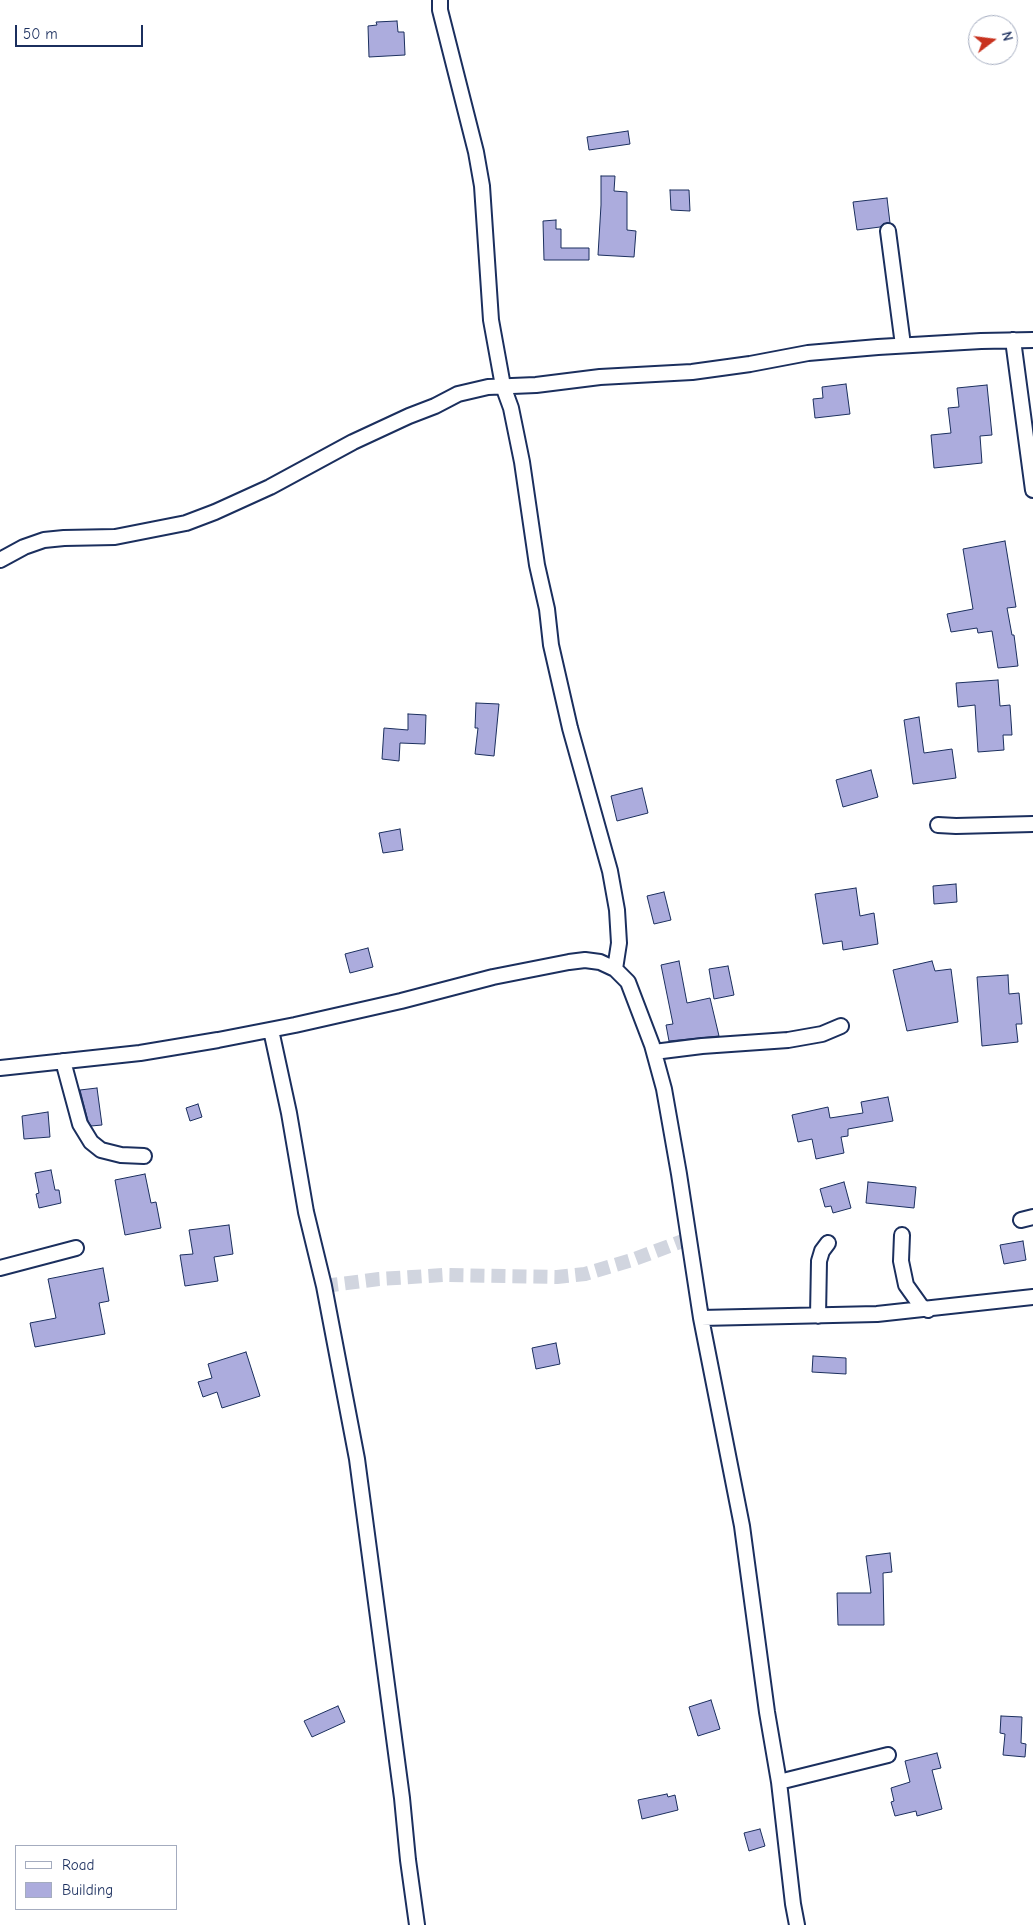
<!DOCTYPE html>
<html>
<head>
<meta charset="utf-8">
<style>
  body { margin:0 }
  #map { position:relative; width:1033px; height:1925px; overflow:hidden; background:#fff; font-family:"Comic Neue",sans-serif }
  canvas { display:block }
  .legend { position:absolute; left:15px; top:1845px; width:162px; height:65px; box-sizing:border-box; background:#fff; border:1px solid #a4acbf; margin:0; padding:6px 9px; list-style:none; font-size:15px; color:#1b2f5e }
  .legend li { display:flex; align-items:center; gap:10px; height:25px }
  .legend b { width:25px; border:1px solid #a4acbf }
  .north { position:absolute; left:968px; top:15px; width:50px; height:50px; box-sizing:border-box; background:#fff; border:1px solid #a4acbf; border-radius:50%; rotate:75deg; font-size:14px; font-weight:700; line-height:20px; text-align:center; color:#1b2f5e }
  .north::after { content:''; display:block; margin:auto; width:18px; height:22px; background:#c8321e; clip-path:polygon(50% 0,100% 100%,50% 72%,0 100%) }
  .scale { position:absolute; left:15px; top:25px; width:128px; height:22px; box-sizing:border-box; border:2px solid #1b2f5e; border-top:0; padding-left:6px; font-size:15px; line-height:18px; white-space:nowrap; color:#1b2f5e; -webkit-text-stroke:4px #fff; paint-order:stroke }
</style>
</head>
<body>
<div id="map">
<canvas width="1033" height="1925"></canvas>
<ul class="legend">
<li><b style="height:6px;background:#fff"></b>Road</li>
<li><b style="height:14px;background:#acacdd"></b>Building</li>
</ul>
<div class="north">N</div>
<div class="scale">50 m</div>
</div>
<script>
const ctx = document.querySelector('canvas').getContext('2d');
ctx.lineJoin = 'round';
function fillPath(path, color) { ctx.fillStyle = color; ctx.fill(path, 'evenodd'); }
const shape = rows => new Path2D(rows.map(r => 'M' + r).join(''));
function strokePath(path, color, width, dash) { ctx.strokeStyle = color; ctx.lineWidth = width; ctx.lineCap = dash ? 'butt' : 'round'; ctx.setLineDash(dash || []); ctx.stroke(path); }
const building = shape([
  [397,21,398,32,404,32,405,55,369,57,368,26,377,25,376,22,397,21],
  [628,131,630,144,589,150,587,137,628,131],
  [601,176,615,176,614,191,627,192,627,230,636,231,634,257,598,255,601,205,601,176],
  [670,190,689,190,690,211,671,210,670,190],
  [887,198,890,223,883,224,880,227,857,230,853,202,887,198],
  [556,220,556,229,561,229,561,248,589,248,589,260,544,260,543,221,556,220],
  [846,384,850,414,815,418,813,399,823,398,822,387,846,384],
  [987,385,992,435,980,436,982,463,934,468,931,435,951,433,948,408,959,407,957,388,987,385],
  [1005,541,1016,607,1007,608,1012,635,1014,635,1018,666,998,668,992,631,978,633,977,628,951,632,947,614,973,609,963,549,1005,541],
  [998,680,1000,706,1010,705,1012,735,1003,735,1004,750,978,752,975,705,958,707,956,683,998,680],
  [476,703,499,704,494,756,475,754,478,728,475,728,476,703],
  [408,714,426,715,425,744,400,743,399,761,382,759,384,728,408,730,408,714],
  [919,717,924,753,952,749,956,778,913,784,904,720,919,717],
  [871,770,878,797,843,807,836,780,871,770],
  [642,788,648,813,617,821,611,796,642,788],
  [400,829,403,850,383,853,379,833,400,829],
  [956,884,957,902,934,904,933,886,956,884],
  [856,888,860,916,874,913,878,944,843,950,842,941,823,944,815,894,856,888],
  [664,892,671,920,654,924,647,896,664,892],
  [368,948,373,967,350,973,345,954,368,948],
  [679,961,687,1003,710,998,719,1036,669,1041,666,1025,673,1024,661,965,679,961],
  [932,961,935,971,951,969,958,1022,907,1031,893,970,932,961],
  [728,966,734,995,714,999,709,969,728,966],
  [1008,975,1009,994,1019,993,1022,1024,1016,1024,1018,1042,982,1046,977,977,1008,975],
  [97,1088,102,1125,91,1126,88,1121,80,1090,97,1088],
  [888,1097,893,1121,848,1129,848,1136,841,1137,844,1153,816,1159,812,1139,798,1142,792,1115,828,1107,830,1118,863,1113,861,1102,888,1097],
  [198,1104,202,1117,190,1121,186,1108,198,1104],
  [48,1112,50,1137,24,1139,22,1116,48,1112],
  [51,1170,55,1190,59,1190,61,1203,39,1208,36,1194,39,1193,35,1173,51,1170],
  [145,1174,151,1203,156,1202,161,1228,125,1235,115,1180,145,1174],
  [844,1182,851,1208,833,1213,831,1206,825,1207,820,1189,844,1182],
  [868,1182,916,1187,914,1208,866,1203,868,1182],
  [229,1225,233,1254,214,1257,218,1281,185,1286,180,1255,193,1254,189,1230,229,1225],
  [1023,1241,1026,1260,1004,1264,1000,1245,1023,1241],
  [103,1268,109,1301,99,1303,105,1334,35,1347,30,1323,56,1318,48,1279,103,1268],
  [556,1343,560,1364,536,1369,532,1348,556,1343],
  [246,1352,260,1396,222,1408,217,1392,203,1397,198,1382,212,1378,208,1364,246,1352],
  [813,1356,846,1358,846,1374,812,1372,813,1356],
  [890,1553,892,1572,883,1573,884,1625,838,1625,837,1593,871,1593,866,1556,890,1553],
  [711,1700,720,1729,698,1736,689,1707,711,1700],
  [338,1706,345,1722,312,1737,304,1721,338,1706],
  [1001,1716,1022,1717,1021,1743,1026,1744,1025,1757,1003,1755,1005,1734,1000,1733,1001,1716],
  [937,1753,941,1768,932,1770,942,1809,917,1816,916,1811,895,1816,891,1802,894,1801,891,1788,910,1782,905,1761,937,1753],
  [667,1794,668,1797,675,1795,678,1810,642,1819,638,1800,667,1794],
  [760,1829,765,1846,749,1851,744,1833,760,1829]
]);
const streetTunnel = shape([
  [324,1286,379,1279,444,1275,557,1277,585,1274,632,1260,688,1239]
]);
const street = shape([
  [440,0,440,10,476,152,482,186,491,320,503,386,511,408,522,462,537,565,547,609,551,645,570,728,610,871,617,910,619,943,615,969],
  [888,231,903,345],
  [1013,340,1033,490],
  [0,560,24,547,44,540,64,538,115,537,186,523,215,512,270,487,353,442,409,416,435,406,458,394,488,387,536,385,600,377,692,372,750,364,808,353,878,347,981,341,1033,340],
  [938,825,956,826,1033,824],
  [271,1030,289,1113,306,1212,324,1286,357,1459,402,1798,408,1860,417,1925],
  [654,1052,702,1046,788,1040,822,1034,841,1026],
  [63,1061,80,1124,91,1142,101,1150,121,1155,144,1156],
  [0,1068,140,1053,218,1040,295,1025,401,1001,493,977,569,962,585,960,600,962,615,969,628,982,652,1045,664,1089,679,1174,701,1318,742,1526,767,1712,779,1782,793,1904,797,1925],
  [1021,1220,1033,1217],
  [902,1235,901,1261,906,1285,921,1306,928,1310],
  [0,1268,76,1248],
  [818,1316,819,1261,822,1251,828,1243],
  [701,1318,877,1314,1033,1297],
  [779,1782,888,1755]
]);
fillPath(building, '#acacdd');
strokePath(building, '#1b2f5e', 1);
strokePath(streetTunnel, '#d1d5df', 14, [14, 7]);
strokePath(street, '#1b2f5e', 18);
strokePath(street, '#fff', 14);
</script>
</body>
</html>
